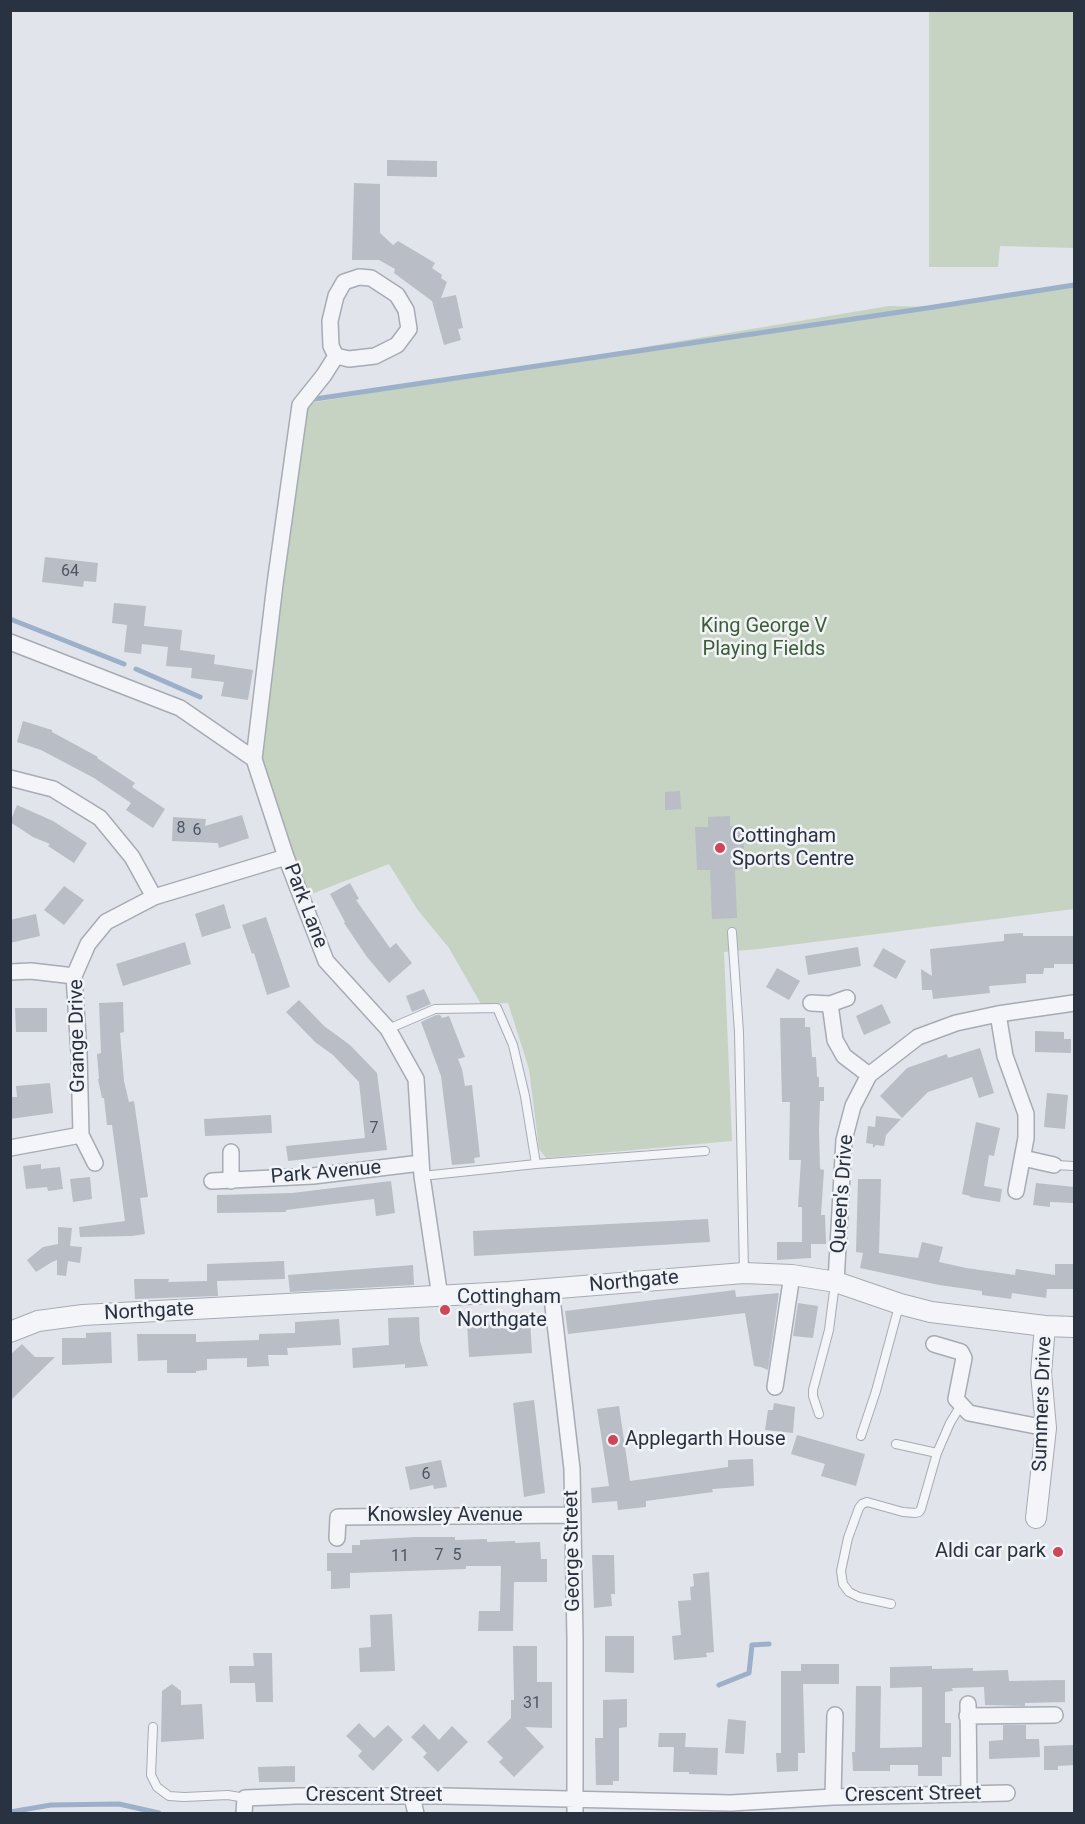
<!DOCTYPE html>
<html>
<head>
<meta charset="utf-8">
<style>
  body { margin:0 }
  #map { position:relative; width:1085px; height:1824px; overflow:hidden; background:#e1e4ea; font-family:Roboto,sans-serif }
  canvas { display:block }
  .frame { position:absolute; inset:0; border:12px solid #293241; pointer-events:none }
</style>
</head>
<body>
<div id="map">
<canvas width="1085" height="1824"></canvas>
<div class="frame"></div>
</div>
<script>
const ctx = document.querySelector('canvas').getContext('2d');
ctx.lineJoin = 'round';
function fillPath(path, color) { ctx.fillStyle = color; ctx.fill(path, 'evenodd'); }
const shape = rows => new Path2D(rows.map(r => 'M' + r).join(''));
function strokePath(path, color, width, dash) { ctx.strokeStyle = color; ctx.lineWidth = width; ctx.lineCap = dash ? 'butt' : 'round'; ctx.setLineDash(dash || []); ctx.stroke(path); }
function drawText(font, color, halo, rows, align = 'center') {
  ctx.font = font + ' Roboto,sans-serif'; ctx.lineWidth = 5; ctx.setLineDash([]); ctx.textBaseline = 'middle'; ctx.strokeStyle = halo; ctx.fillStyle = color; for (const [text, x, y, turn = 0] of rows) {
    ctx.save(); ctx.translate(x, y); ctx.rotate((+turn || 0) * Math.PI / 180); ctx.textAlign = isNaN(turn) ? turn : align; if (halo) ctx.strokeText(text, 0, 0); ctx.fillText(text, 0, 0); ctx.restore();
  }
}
const green = shape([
  [929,11,1074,11,1074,254,1074,248,1000,246,998,267,929,267],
  [1074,285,1074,909,759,949,724,952,732,1141,546,1158,539,1149,529,1069,508,1003,481,1004,449,948,417,909,389,864,301,898,254,759,304,404,889,306,934,307]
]);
const stream = shape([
  [308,400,934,307,1074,285],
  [10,619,124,664],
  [136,669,200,697],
  [719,1685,749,1673,752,1645,769,1644],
  [10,1812,51,1805,119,1804,159,1813]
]);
const building = shape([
  [387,160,437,161,437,177,387,176],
  [354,183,380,184,380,233,393,245,398,241,435,263,432,268,442,275,441,278,447,282,441,298,456,295,463,328,458,329,461,340,444,345,432,301,394,273,395,269,379,260,352,260],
  [45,557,98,563,96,582,84,581,83,587,42,582],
  [114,603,146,606,144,626,182,630,180,650,215,655,214,664,253,670,248,700,221,696,224,682,191,678,192,668,166,666,168,647,142,644,141,654,124,652,127,625,112,623],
  [23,721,52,730,52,732,98,757,97,758,135,783,132,787,165,809,153,828,126,810,131,803,94,778,41,750,17,742],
  [680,791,681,809,665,810,665,792],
  [17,805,53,821,87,843,74,863,48,846,50,844,33,837,10,822],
  [242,815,249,838,219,848,218,843,172,841,173,817,206,819,205,826],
  [730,816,730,826,743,825,745,869,735,870,737,918,712,919,710,870,697,870,695,827,708,827,708,817],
  [350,883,359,899,356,900,390,948,396,943,412,963,389,983,367,957,344,923,345,922,330,894],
  [64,886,84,900,64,925,44,910],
  [224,904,231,928,202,937,195,914],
  [36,914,40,936,10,943,10,920],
  [266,917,290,987,267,995,254,953,252,954,242,925],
  [1023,933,1023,936,1074,936,1074,964,1054,964,1054,968,1044,968,1043,974,1026,974,1026,983,989,986,990,993,933,999,932,990,922,990,921,969,932,976,930,949,1004,941,1004,934],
  [185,942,191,964,123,986,116,964],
  [858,947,861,966,808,975,805,956],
  [883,948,906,961,896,979,873,966],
  [777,968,800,981,789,1000,766,987],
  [424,989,431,1004,412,1012,406,996],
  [299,1000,324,1026,350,1045,377,1073,387,1150,288,1161,286,1146,365,1138,359,1082,333,1055,315,1042,286,1012],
  [123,1002,124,1032,120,1033,124,1081,129,1102,134,1101,148,1197,140,1198,145,1234,132,1236,80,1237,79,1227,125,1221,112,1125,107,1125,104,1098,102,1098,98,1079,99,1079,97,1054,101,1053,99,1003],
  [882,1004,891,1023,864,1035,856,1016],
  [15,1008,47,1008,47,1032,16,1032],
  [436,1015,440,1015,442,1018,449,1016,465,1057,458,1059,462,1069,465,1086,472,1085,480,1157,474,1158,475,1163,452,1165,441,1076,421,1022],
  [780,1018,805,1018,805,1027,810,1027,812,1057,816,1057,817,1077,819,1077,819,1087,824,1087,824,1101,820,1101,819,1130,820,1169,824,1170,821,1215,825,1215,826,1244,811,1244,811,1258,777,1260,777,1242,802,1242,802,1207,798,1207,801,1160,789,1160,790,1102,782,1102],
  [1035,1031,1064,1032,1064,1039,1071,1039,1071,1053,1035,1052],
  [980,1048,994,1093,979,1098,972,1077,928,1092,902,1118,880,1096,907,1068,947,1054,948,1058],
  [50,1083,53,1113,10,1119,10,1097,17,1097,16,1086],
  [1047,1093,1068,1095,1065,1129,1044,1127],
  [271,1115,272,1133,205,1136,204,1119],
  [876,1116,901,1119,886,1135,884,1146,876,1145,873,1148,873,1144,866,1143,868,1126,875,1127],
  [976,1122,1000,1128,994,1156,989,1155,984,1186,1002,1189,1000,1202,970,1197,970,1196,962,1194],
  [41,1164,41,1169,60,1167,63,1189,48,1191,47,1187,26,1189,23,1166],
  [90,1177,92,1199,73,1202,70,1179],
  [858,1179,881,1179,879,1253,918,1258,922,1242,943,1247,939,1262,966,1268,1015,1275,1016,1269,1055,1275,1055,1264,1074,1264,1074,1289,1047,1289,1046,1298,1012,1293,1011,1299,982,1295,982,1291,939,1285,860,1268,863,1253,856,1252],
  [391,1181,395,1213,376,1216,374,1199,286,1210,286,1212,217,1213,217,1195,292,1193],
  [1036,1183,1074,1187,1074,1203,1050,1202,1050,1207,1033,1205],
  [708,1219,710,1242,474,1256,473,1231],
  [58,1227,72,1228,70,1246,82,1247,80,1263,68,1261,66,1276,57,1275,57,1260,52,1262,36,1272,27,1260,43,1247,58,1244],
  [284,1261,285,1279,217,1281,218,1296,135,1299,134,1279,169,1279,168,1282,207,1281,207,1264],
  [413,1265,414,1285,290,1292,288,1275],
  [735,1290,736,1297,779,1293,768,1370,761,1367,754,1366,745,1313,568,1334,565,1311],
  [798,1303,818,1306,813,1338,793,1336],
  [419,1317,420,1341,428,1366,405,1368,405,1364,353,1368,352,1348,389,1345,388,1318],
  [339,1319,341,1345,287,1348,288,1355,268,1355,269,1366,247,1367,247,1358,207,1359,207,1370,196,1371,196,1373,167,1373,167,1360,138,1361,137,1334,196,1334,196,1342,259,1340,259,1334,295,1333,295,1322],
  [530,1319,532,1353,469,1357,467,1323],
  [111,1332,112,1363,62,1365,62,1338,86,1338,86,1333],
  [22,1344,35,1357,55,1357,10,1401,10,1355],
  [534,1400,545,1493,524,1497,513,1403],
  [774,1403,795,1407,793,1433,765,1430,768,1410,773,1410],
  [619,1406,630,1481,728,1467,728,1460,753,1459,754,1486,712,1489,713,1492,646,1501,646,1507,618,1510,617,1501,592,1503,591,1488,609,1486,597,1409],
  [797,1435,865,1454,856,1486,821,1476,825,1464,791,1454],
  [441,1460,447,1487,434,1489,433,1485,410,1490,405,1467],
  [416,1537,455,1537,455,1540,487,1539,487,1542,515,1541,515,1543,540,1542,541,1559,547,1559,547,1582,514,1582,513,1631,478,1631,479,1611,500,1611,501,1566,466,1566,466,1569,350,1573,350,1588,331,1589,331,1571,327,1571,327,1553,352,1553,352,1545,360,1545,360,1540],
  [592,1555,614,1555,615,1594,611,1594,612,1606,594,1608],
  [709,1572,714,1652,706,1653,707,1657,674,1660,672,1636,681,1635,678,1601,691,1600,690,1587,694,1586,693,1574],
  [392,1614,395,1671,360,1672,359,1648,371,1647,370,1615],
  [605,1636,634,1636,634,1673,605,1672],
  [513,1646,537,1646,537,1682,552,1682,552,1728,525,1727,544,1747,514,1777,499,1762,503,1758,487,1742,511,1718,511,1700,514,1700],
  [253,1653,272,1653,273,1702,256,1702,255,1683,230,1683,229,1666,254,1666],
  [801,1664,839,1664,839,1684,803,1684,805,1753,798,1753,798,1771,777,1772,776,1753,781,1753,781,1671,801,1671],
  [932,1666,932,1669,973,1668,973,1671,1008,1670,1009,1681,1065,1680,1065,1702,1025,1703,1025,1706,985,1705,984,1687,952,1688,953,1691,945,1692,945,1723,951,1723,951,1757,942,1757,942,1776,918,1776,918,1765,890,1765,890,1771,853,1771,852,1752,855,1752,856,1686,881,1686,880,1748,922,1747,922,1687,890,1688,890,1667],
  [172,1684,181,1691,181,1705,202,1704,204,1739,161,1742,162,1691],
  [627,1699,627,1727,619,1728,619,1781,613,1781,613,1785,596,1785,595,1738,603,1738,603,1700],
  [728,1719,746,1721,744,1754,725,1753],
  [359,1723,374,1738,388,1725,403,1740,373,1771,358,1756,362,1751,346,1736],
  [424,1724,439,1740,452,1726,468,1742,438,1772,423,1757,427,1753,411,1737],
  [1003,1725,1026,1725,1026,1739,1039,1739,1040,1757,989,1759,989,1741,1003,1740],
  [659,1733,686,1733,685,1747,718,1748,717,1775,689,1774,689,1772,673,1772,674,1747,658,1747],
  [1074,1745,1074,1765,1058,1766,1058,1770,1044,1770,1044,1746],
  [295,1766,295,1782,259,1782,258,1767]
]);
const service = shape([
  [732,932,739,1032,744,1272],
  [388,1029,435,1009,497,1008,513,1045,525,1096,536,1164],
  [1054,1165,1074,1166],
  [422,1176,536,1164,705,1151],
  [819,1414,813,1396,813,1390,829,1330,835,1283],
  [861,1436,876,1391,899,1306],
  [896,1444,937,1453],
  [891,1604,859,1597,849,1592,843,1584,841,1571,848,1538,859,1508,862,1504,867,1502,903,1512,915,1513,919,1512,921,1509,937,1453,950,1423,961,1405],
  [153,1727,151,1775,157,1787,169,1796,184,1797,228,1795,245,1798]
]);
const minor = shape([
  [359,277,371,278,397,295,406,310,409,329,397,345,375,356,349,359,336,356,331,346,330,321,336,296,344,282,359,277],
  [10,642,180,708,254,759,286,857,326,961,388,1029,416,1079,422,1176,440,1297],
  [254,759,275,584,300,405,324,375,336,356],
  [10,778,53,789,100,818,132,857,154,897],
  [10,972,31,971,74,976],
  [811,1003,830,1004,847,998],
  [830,1004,835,1040,844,1056,869,1075],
  [998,1014,1005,1056,1026,1114,1026,1138,1016,1191],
  [81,1135,95,1163],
  [10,1148,81,1135,79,1053,74,976,88,944,106,922,154,897,286,857],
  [231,1152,231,1181],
  [1023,1158,1054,1165],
  [212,1181,313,1176,421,1163],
  [836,1282,844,1140,853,1106,869,1075,918,1037,956,1023,998,1014,1074,1003],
  [551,1289,572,1469,575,1639,575,1814],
  [934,1344,961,1352,964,1358,956,1399,969,1413,1046,1428],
  [775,1387,792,1275],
  [337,1538,338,1517,573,1515],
  [968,1704,969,1793],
  [967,1716,1055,1715],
  [412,1796,416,1814],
  [833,1797,835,1715],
  [244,1814,245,1798,296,1796,444,1796,731,1803,833,1797,1007,1793]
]);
const tertiary = shape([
  [10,1332,38,1321,83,1315,509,1292,744,1273,792,1275,836,1282,900,1304,931,1312,1045,1326,1074,1327],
  [1036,1518,1046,1428,1041,1373,1045,1326]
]);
const markers = [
  [720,848,6,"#ce4758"],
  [445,1310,6,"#ce4758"],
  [613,1440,6,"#ce4758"],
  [1058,1552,6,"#ce4758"]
];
const numberNames = [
  ["64",70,572],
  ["8",181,829],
  ["6",197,831],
  ["7",374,1129],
  ["6",426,1475],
  ["7",439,1556],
  ["5",457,1556],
  ["11",400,1557],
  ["31",532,1704]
];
const parkNames = [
  ["King George V",764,627],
  ["Playing Fields",764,650]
];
const poiNames = [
  ["Cottingham",732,837],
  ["Sports Centre",732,860],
  ["Cottingham",457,1298],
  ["Northgate",457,1321],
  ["Applegarth House",625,1440],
  ["Aldi car park",1046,1552,"right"]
];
const streetNames = [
  ["Park Lane",305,906,69],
  ["Grange Drive",78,1036,-91],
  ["Park Avenue",326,1173,-5],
  ["Queen's Drive",843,1194,-86],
  ["Northgate",634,1282,-5],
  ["Northgate",149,1312,-3],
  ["Summers Drive",1043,1404,-88],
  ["Knowsley Avenue",445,1516],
  ["George Street",573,1551,-91],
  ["Crescent Street",913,1795,-1],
  ["Crescent Street",374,1796]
];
fillPath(green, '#c6d3c2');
strokePath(stream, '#9cb1c9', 5);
fillPath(building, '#b8bdc6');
strokePath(service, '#a6abb4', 10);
strokePath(minor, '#a6abb4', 18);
strokePath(tertiary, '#a6abb4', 22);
strokePath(service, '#f4f5f8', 8);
strokePath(minor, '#f4f5f8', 15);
strokePath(tertiary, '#f4f5f8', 20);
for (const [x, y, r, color] of markers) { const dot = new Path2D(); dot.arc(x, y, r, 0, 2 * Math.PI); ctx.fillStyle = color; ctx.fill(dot); strokePath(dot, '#f1f3f7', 2); }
drawText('16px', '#4d5562', null, numberNames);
drawText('20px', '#3d5d37', '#f1f3f7', parkNames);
drawText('20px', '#293241', '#f1f3f7', poiNames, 'left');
drawText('20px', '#293241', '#f1f3f7', streetNames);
</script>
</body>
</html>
